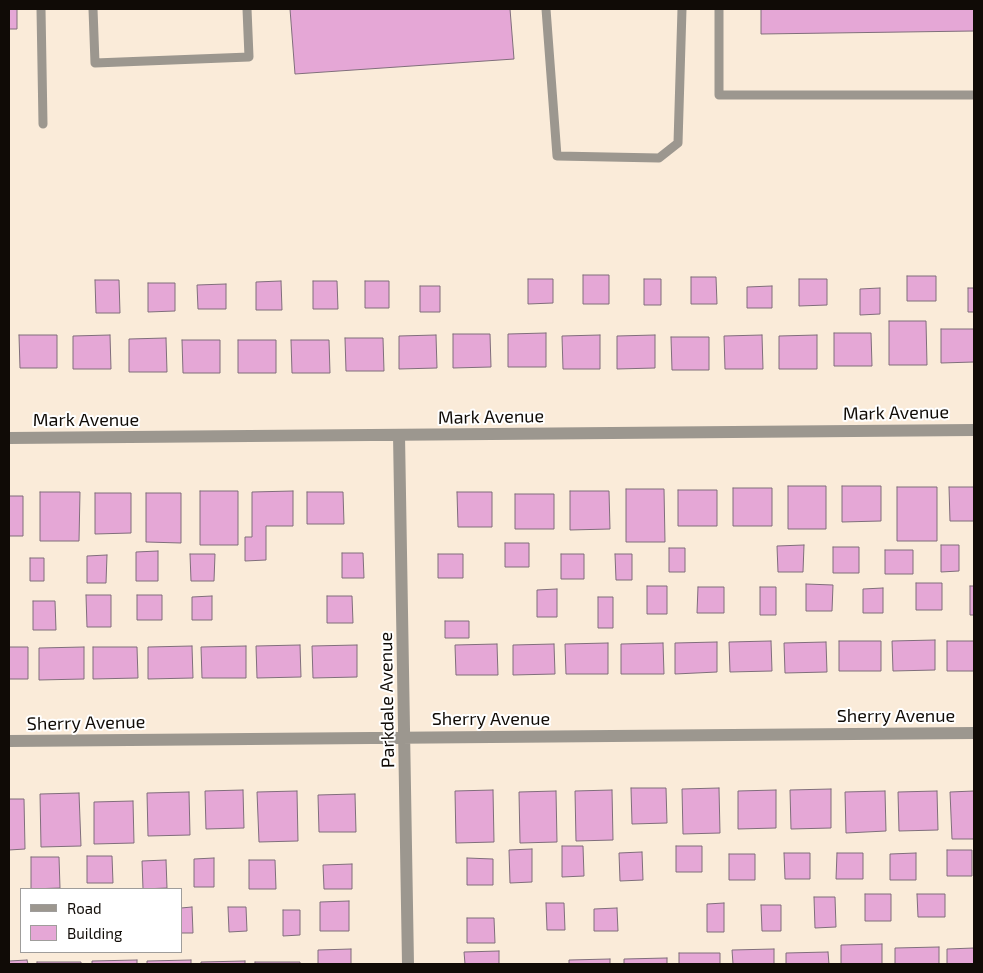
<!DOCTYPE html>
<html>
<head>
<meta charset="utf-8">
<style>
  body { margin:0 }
  #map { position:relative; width:983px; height:973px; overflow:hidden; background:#faebd9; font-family:"Exo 2",sans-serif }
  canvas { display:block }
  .frame { position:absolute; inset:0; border:10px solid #100b06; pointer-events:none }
  .legend { position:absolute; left:20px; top:888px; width:162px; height:65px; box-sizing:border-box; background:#fff; border:1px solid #9f9d9b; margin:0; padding:6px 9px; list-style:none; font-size:15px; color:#100b06 }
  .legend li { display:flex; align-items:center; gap:10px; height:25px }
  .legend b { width:25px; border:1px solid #9f9d9b }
</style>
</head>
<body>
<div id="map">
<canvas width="983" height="973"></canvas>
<div class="frame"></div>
<ul class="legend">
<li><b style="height:6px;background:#9c978f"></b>Road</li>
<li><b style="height:14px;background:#e5a7d6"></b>Building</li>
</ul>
</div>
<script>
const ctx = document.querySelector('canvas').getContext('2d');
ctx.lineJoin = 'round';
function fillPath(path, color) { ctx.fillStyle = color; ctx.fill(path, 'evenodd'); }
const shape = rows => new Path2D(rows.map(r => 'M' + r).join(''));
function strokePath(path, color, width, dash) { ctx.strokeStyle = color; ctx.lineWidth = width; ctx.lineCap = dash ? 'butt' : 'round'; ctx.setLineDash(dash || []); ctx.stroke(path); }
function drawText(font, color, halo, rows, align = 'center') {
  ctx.font = font + ' "Exo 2",sans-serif'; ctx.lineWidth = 4; ctx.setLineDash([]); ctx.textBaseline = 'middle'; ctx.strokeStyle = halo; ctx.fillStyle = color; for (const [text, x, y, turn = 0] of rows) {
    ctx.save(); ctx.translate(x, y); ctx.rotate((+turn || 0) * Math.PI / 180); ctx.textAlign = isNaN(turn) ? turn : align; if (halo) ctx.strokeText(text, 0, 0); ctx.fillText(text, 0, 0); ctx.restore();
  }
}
const building = shape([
  [9,9,17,9,17,29,9,29,9,9],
  [290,9,510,9,514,59,295,74,290,9],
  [761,9,974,9,974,31,761,34,761,9],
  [583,275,609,275,609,304,583,304,583,275],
  [907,276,936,276,936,301,907,301,907,276],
  [691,277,716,277,717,304,691,304,691,277],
  [528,279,553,279,553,303,528,304,528,279],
  [644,279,661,279,661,305,644,305,644,279],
  [799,279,827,279,827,305,799,306,799,279],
  [95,280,119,280,120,313,96,313,95,280],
  [281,281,282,310,256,310,256,282,281,281],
  [313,281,337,281,338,309,313,309,313,281],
  [365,281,389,281,389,308,365,308,365,281],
  [148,283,175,283,175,311,148,312,148,283],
  [226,284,226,309,198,309,197,285,226,284],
  [420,286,440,286,440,312,420,312,420,286],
  [772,286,772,308,747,308,747,287,772,286],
  [880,288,880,314,860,315,860,289,880,288],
  [968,288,974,288,974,312,968,312,968,288],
  [889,321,926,321,927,365,889,365,889,321],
  [941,329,974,329,974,362,941,363,941,329],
  [546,333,546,367,508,367,508,334,546,333],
  [834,333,871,333,872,366,834,366,834,333],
  [453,334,490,334,491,367,453,368,453,334],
  [19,335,57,335,57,368,20,368,19,335],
  [110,335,111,369,73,369,73,336,110,335],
  [436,335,437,368,399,369,399,336,436,335],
  [600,335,600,369,563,369,562,336,600,335],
  [655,335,655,368,617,369,617,336,655,335],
  [762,335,763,369,725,369,724,336,762,335],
  [817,335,817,369,779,369,779,336,817,335],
  [671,337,709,337,709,370,672,370,671,337],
  [166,338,167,372,129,372,129,339,166,338],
  [345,338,383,338,384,371,346,371,345,338],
  [182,340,220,340,220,373,183,373,182,340],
  [238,340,276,340,276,373,238,373,238,340],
  [291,340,329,340,330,373,292,373,291,340],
  [788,486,826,486,826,529,788,529,788,486],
  [842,486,881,486,881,521,842,522,842,486],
  [897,487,937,487,937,541,897,541,897,487],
  [949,487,974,487,974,521,950,521,949,487],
  [733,488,772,488,772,526,733,526,733,488],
  [626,489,664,489,665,542,626,542,626,489],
  [678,490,717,490,717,526,678,526,678,490],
  [200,491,238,491,238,545,200,545,200,491],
  [293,491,293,526,266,526,266,560,245,561,245,537,252,537,252,492,293,491],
  [570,491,609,491,610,529,570,530,570,491],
  [40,492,80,492,79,541,40,541,40,492],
  [307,492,343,492,344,524,307,524,307,492],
  [457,492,492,492,492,527,458,527,457,492],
  [95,493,131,493,131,533,95,534,95,493],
  [146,493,181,493,181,543,146,542,146,493],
  [515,494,554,494,554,529,515,529,515,494],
  [9,496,23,496,23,536,9,536,9,496],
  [505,543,529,543,529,567,505,567,505,543],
  [804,545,803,572,778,572,777,546,804,545],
  [941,545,959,545,959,571,941,572,941,545],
  [833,547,859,547,859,573,833,573,833,547],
  [669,548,685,548,685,572,669,572,669,548],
  [885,550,913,550,913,574,885,574,885,550],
  [158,551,158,581,136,581,136,552,158,551],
  [342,553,363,553,364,578,342,578,342,553],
  [190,554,215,554,214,581,191,581,190,554],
  [438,554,463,554,463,578,438,578,438,554],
  [561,554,584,554,584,579,561,579,561,554],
  [615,554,632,554,632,580,616,580,615,554],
  [107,555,106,583,87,583,87,556,107,555],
  [30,558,44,558,44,581,30,581,30,558],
  [916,583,942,583,942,610,916,610,916,583],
  [806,584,833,585,832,611,806,611,806,584],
  [647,586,667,586,667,614,647,614,647,586],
  [970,586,974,586,974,615,970,615,970,586],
  [698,587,724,587,724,613,697,613,698,587],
  [760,587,776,587,776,615,760,615,760,587],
  [883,588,883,613,863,613,863,589,883,588],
  [557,589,557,617,537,617,537,590,557,589],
  [86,595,111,595,111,627,87,627,86,595],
  [137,595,162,595,162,620,137,620,137,595],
  [212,596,212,620,192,620,192,597,212,596],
  [327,596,352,596,353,623,327,623,327,596],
  [598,597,613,597,613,628,598,628,598,597],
  [33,601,55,601,56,630,33,630,33,601],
  [445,621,469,621,469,638,445,638,445,621],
  [935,640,935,670,893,671,892,641,935,640],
  [771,641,772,671,730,672,729,642,771,641],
  [839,641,881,641,881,671,839,671,839,641],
  [947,641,974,641,974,671,947,671,947,641],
  [717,642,717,672,675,674,675,643,717,642],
  [826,642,827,672,785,673,784,643,826,642],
  [608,643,608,674,566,674,565,644,608,643],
  [663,643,664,674,621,674,621,644,663,643],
  [497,644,498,675,456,675,455,645,497,644],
  [554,644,555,674,513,675,513,645,554,644],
  [300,645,301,677,257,678,256,646,300,645],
  [357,645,357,677,313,678,312,646,357,645],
  [192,646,193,678,148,679,148,647,192,646],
  [246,646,246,678,202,678,201,647,246,646],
  [9,647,28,647,28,679,9,679,9,647],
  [84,647,84,679,39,680,39,648,84,647],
  [93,647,137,647,138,678,93,679,93,647],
  [631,788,666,788,667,823,632,824,631,788],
  [719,788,720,833,683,834,682,789,719,788],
  [831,789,831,828,791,829,790,790,831,789],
  [243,790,244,828,206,829,205,791,243,790],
  [493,790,494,842,456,843,455,791,493,790],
  [612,790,613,840,576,841,575,791,612,790],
  [776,790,776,828,738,829,738,791,776,790],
  [297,791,298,841,259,842,257,792,297,791],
  [556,791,557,842,520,843,519,792,556,791],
  [885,791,886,831,846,833,845,792,885,791],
  [937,791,938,830,899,831,898,792,937,791],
  [974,791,974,839,952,839,950,792,974,791],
  [189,792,190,835,148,836,147,793,189,792],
  [79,793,81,846,41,847,40,794,79,793],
  [355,794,356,832,319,832,318,795,355,794],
  [9,799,24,799,25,849,9,850,9,799],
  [133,801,134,843,94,844,94,802,133,801],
  [562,846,583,846,584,876,562,877,562,846],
  [676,846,702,846,702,872,676,872,676,846],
  [532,849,532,882,510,883,509,850,532,849],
  [947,850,972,850,972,876,947,876,947,850],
  [642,852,643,880,620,881,619,853,642,852],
  [784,853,810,853,810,879,785,879,784,853],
  [837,853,863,853,863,879,836,879,837,853],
  [916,853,916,880,890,880,890,854,916,853],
  [729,854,755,854,755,880,729,880,729,854],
  [87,856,112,856,113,883,87,883,87,856],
  [31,857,59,857,60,888,31,889,31,857],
  [214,858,214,887,194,887,194,859,214,858],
  [467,858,493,859,493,885,467,885,467,858],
  [166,860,167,888,143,889,142,861,166,860],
  [249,860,275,860,276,889,249,889,249,860],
  [352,864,352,889,324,889,323,865,352,864],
  [865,894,891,894,891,921,865,921,865,894],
  [917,894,945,894,945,917,918,917,917,894],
  [814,897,835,897,836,927,815,928,814,897],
  [349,901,349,931,320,931,320,902,349,901],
  [546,903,564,903,565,930,547,930,546,903],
  [724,903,724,932,707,932,707,904,724,903],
  [761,905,781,905,781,931,762,931,761,905],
  [192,907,193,933,181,933,181,908,192,907],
  [228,907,246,907,247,931,229,932,228,907],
  [617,908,618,931,594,931,594,909,617,908],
  [283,910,300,910,300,935,283,936,283,910],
  [467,918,494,918,495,943,467,943,467,918],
  [882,944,882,964,841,964,841,945,882,944],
  [939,947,939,964,895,964,895,948,939,947],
  [974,948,974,964,947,964,947,949,974,948],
  [351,949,351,964,318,964,318,950,351,949],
  [774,949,774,964,733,964,732,950,774,949],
  [499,951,499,964,465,964,464,952,499,951],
  [828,952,829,964,786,964,786,953,828,952],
  [679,953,720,953,720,964,679,964,679,953],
  [667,958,667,964,624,964,624,959,667,958],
  [610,959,610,964,569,964,569,960,610,959],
  [27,960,28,964,9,964,9,961,27,960],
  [137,960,137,964,92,964,92,961,137,960],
  [191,960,191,964,147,964,147,961,191,960],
  [245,961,245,964,201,964,201,962,245,961],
  [37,962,81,962,81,964,37,964,37,962],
  [255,962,300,962,300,964,255,964,255,962]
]);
const lane = shape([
  [41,9,43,124],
  [93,9,95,63,249,57,247,9],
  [546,9,557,156,659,158,678,143,682,9],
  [719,9,719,95,974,95]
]);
const street = shape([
  [399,435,408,964],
  [9,438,974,430],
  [9,741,974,733]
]);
const streetNames = [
  ["Mark Avenue",896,413,-1],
  ["Mark Avenue",491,417,-1],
  ["Mark Avenue",86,420],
  ["Parkdale Avenue",387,700,-91],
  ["Sherry Avenue",896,716],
  ["Sherry Avenue",491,719],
  ["Sherry Avenue",86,723,-1]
];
fillPath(building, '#e5a7d6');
strokePath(building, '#806e7b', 1);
strokePath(lane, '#9c978f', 9);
strokePath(street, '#9c978f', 12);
drawText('18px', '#100b06', '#fff', streetNames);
</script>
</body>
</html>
